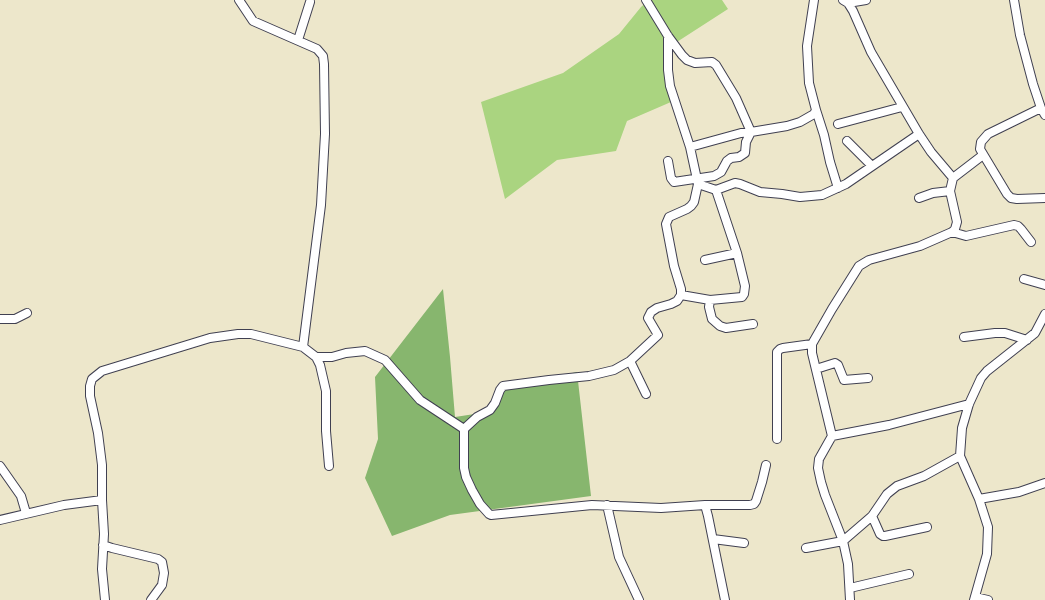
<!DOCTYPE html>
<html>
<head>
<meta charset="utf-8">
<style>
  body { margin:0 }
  canvas { display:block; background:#ede7cb }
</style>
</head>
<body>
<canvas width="1045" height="600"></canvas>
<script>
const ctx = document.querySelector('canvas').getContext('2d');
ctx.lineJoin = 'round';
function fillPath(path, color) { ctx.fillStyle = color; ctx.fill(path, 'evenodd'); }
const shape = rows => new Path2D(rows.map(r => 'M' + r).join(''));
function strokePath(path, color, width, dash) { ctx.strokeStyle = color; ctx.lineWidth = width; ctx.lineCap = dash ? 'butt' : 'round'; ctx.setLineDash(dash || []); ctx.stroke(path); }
const green = shape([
  [649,0,722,0,728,9,666,49,671,102,627,121,616,151,557,160,505,199,481,102,563,73,619,34,641,7]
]);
const forest = shape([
  [443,289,450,357,455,417,494,411,505,387,577,372,591,496,450,515,392,536,365,478,378,439,375,377]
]);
const street = shape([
  [239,0,253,21,317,49,323,56,324,64,325,134,321,205,303,347],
  [646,0,668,36,682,55,687,60,695,63,712,62,716,65,736,98,751,132,746,142,745,153,739,157,731,158,727,161,721,172,714,176,674,182,671,178,668,161],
  [843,0,848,3,853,11,871,52,919,134,931,152,953,178],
  [1014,0,1020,35,1033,84,1041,108,1045,115],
  [848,3,866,0],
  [298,40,310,2],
  [1041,108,988,134,981,142,980,149,1007,194,1011,198,1017,199,1045,198],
  [816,110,824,135,830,162,838,188],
  [838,124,902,107],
  [847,141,872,166],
  [690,147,741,133,751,132,787,126,800,122,814,114,816,110,809,83,807,46,814,0],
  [698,184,716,190,735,183,740,184,760,192,782,194,800,197,822,195,846,184,919,134],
  [919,198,933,193,950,191],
  [952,232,966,236,1014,225,1018,226,1021,229,1031,242],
  [705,260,737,253],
  [1024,279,1045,285],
  [681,295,710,300,742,297,744,294,745,286,737,253,716,190],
  [710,300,709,307,712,319,720,326,726,328,753,324],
  [0,319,15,319,27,313],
  [964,337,995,333,1005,333,1027,340],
  [316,357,320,365,326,391,326,431,329,466],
  [630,361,646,394],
  [816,369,835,363,838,365,844,380,868,378],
  [464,429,477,417,490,410,495,403,500,390,503,386,549,380,589,376,614,370,630,361,658,335,648,318,651,312,657,308,671,304,677,301,681,295,681,289,674,266,666,224,669,217,687,209,691,206,694,202,698,184,690,147,670,86,668,70,668,36],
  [832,436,889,425,969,404],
  [777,439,777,352,780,349,783,348,812,344],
  [0,466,21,496,26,513],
  [979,499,1019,492,1045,483],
  [607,505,619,557,639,600],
  [705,505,708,516,725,600],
  [872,516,880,534,883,536,885,536,927,527],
  [0,520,64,505,102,500],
  [713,539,744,543],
  [103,545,112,548,158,559,162,562,164,573,162,585,151,600],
  [806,548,843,541,872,516,887,494,897,486,924,476,960,456],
  [850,588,909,574],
  [975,597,988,600],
  [105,600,102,569,104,534,102,500,102,465,98,433,90,396,90,386,92,379,102,371,210,338,238,334,251,334,303,347,316,357,332,357,346,353,365,351,385,360,420,400,464,429,464,468,466,477,472,490,480,504,489,514,491,515,592,505,661,508,705,505,750,505,754,504,756,501,762,482,766,465],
  [850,600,848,564,843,541,825,495,821,482,818,468,819,459,832,436,812,353,812,344,832,309,859,266,869,260,920,246,952,232,955,229,957,222,950,191,953,178,983,155],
  [974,600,987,554,988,527,979,499,960,456,962,428,969,404,981,378,987,371,1035,333,1045,314]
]);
fillPath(green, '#aad480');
fillPath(forest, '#87b66e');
strokePath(street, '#404051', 10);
strokePath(street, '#fff', 8);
</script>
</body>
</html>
